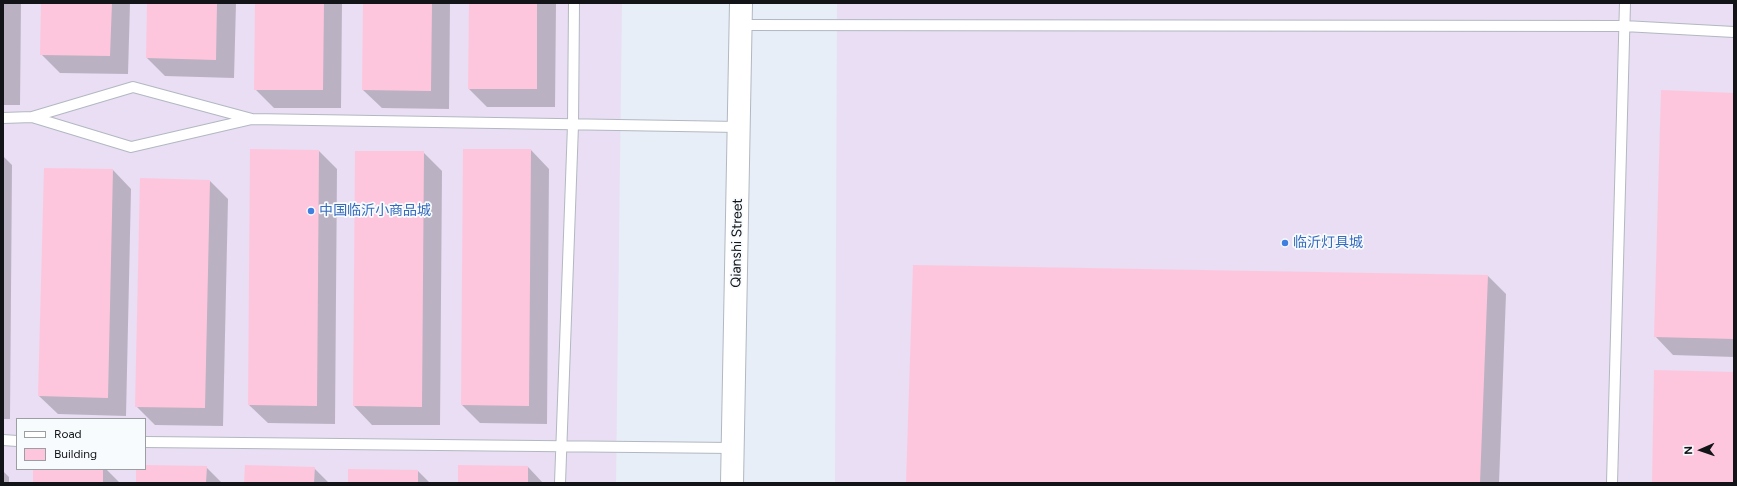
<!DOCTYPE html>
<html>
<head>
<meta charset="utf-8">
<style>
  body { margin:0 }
  #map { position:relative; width:1737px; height:486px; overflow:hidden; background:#e7eef7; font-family:Figtree,sans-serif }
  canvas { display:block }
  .frame { position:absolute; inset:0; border:4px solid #121418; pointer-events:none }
  .legend { position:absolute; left:16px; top:418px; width:130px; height:52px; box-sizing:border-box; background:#f8fbfe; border:1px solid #9c9fa2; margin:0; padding:5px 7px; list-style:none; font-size:12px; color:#121418 }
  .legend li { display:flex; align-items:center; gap:8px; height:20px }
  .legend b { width:20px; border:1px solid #9c9fa2 }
  .north { position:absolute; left:1681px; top:430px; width:40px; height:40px; -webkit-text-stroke:3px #f8fbfe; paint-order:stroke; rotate:268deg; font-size:11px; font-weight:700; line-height:16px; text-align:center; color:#121418 }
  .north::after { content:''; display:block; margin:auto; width:14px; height:18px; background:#121418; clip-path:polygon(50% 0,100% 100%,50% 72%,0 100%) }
</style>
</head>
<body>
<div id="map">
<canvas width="1737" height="486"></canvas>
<div class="frame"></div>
<ul class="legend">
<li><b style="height:5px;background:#fff"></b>Road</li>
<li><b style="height:11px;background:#fec6dd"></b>Building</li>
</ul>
<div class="north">N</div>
</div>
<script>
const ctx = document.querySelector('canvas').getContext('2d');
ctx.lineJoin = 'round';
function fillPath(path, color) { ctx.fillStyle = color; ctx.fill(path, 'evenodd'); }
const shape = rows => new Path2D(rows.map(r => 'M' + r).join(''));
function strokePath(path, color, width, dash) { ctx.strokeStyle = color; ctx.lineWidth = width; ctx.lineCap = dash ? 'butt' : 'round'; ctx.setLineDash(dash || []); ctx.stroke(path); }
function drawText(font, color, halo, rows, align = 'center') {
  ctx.font = font + ' Figtree,"Noto Sans SC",sans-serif'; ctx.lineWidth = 3.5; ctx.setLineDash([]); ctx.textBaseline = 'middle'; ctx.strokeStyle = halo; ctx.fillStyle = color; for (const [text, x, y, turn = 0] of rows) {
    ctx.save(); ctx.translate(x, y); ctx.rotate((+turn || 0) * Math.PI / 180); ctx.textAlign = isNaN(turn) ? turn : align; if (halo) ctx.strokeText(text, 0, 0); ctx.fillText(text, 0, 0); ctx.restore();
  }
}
const commercial = shape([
  [3,3,622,3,616,483,3,483],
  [17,419,145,419,145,469,17,469],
  [837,3,1734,3,1734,483,835,483]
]);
const shadow = shape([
  [3,3,21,3,20,105,3,105],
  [42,3,130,3,128,74,60,73,41,54],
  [148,3,236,3,234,78,165,76,147,58],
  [256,3,342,3,341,108,274,108,255,89],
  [364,3,450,3,449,109,382,108,363,90],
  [470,3,556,3,555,107,487,107,469,89],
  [1734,94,1734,357,1673,355,1655,336],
  [531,150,549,169,547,424,480,423,462,405],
  [319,151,337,169,335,424,268,423,249,405],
  [356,152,423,152,442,171,440,425,372,425,354,406],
  [3,156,12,165,10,419,3,419],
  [45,169,113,170,131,189,126,416,58,414,39,396],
  [210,181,228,199,223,426,155,425,136,406],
  [1488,276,1506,294,1499,483,907,483],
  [145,466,206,467,222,483,137,483,137,469,145,469],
  [528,467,543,483,459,483],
  [314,468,329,483,245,483],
  [34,469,106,469,120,483,34,483],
  [3,471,9,477,9,483,3,483],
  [418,471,430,483,349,483]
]);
const building = shape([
  [41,3,112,3,110,56,40,55],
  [147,3,217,3,216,60,146,58],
  [255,3,324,3,323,90,254,90],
  [363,3,432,3,431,91,362,90],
  [469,3,537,3,537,89,468,89],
  [1661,90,1734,93,1734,339,1654,337],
  [250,149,319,150,317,406,248,405],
  [463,149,531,149,529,406,461,405],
  [355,151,424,151,422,407,353,406],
  [44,168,113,169,108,398,38,396],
  [140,178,210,180,205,408,135,407],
  [913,265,1488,275,1480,483,906,483],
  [1654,370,1734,372,1734,483,1652,483],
  [145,465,207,466,206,483,136,483,136,469,145,469],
  [245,465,315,467,314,483,244,483],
  [458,465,528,466,528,483,458,483],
  [33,469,103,469,103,483,33,483],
  [348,469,418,470,418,483,348,483]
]);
const service = shape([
  [741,25,1624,26,1734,32],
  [3,118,32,117,133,87,252,119,131,147,32,117],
  [252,119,739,127],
  [3,440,17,441],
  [145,442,733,448],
  [560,483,573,125,574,3],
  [1612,483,1625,3]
]);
const secondary = shape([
  [732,483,741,3]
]);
const markers = [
  [311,211,4,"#3f7fe0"],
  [1285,243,4,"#3f7fe0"]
];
const shopNames = [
  ["中国临沂小商品城",319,211],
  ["临沂灯具城",1293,243]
];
const streetNames = [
  ["Qianshi Street",737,243,-89]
];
fillPath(commercial, '#e9def3');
fillPath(shadow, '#0003');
fillPath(building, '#fec6dd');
strokePath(service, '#b2b8c1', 12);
strokePath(secondary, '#b2b8c1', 24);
strokePath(service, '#fff', 10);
strokePath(secondary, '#fff', 22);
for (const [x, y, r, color] of markers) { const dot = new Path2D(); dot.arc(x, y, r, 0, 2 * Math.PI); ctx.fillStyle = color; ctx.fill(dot); strokePath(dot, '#f8fbfe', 1.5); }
drawText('14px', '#366cbe', '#f8fbfe', shopNames, 'left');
drawText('14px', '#121418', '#f8fbfe', streetNames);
</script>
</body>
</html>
